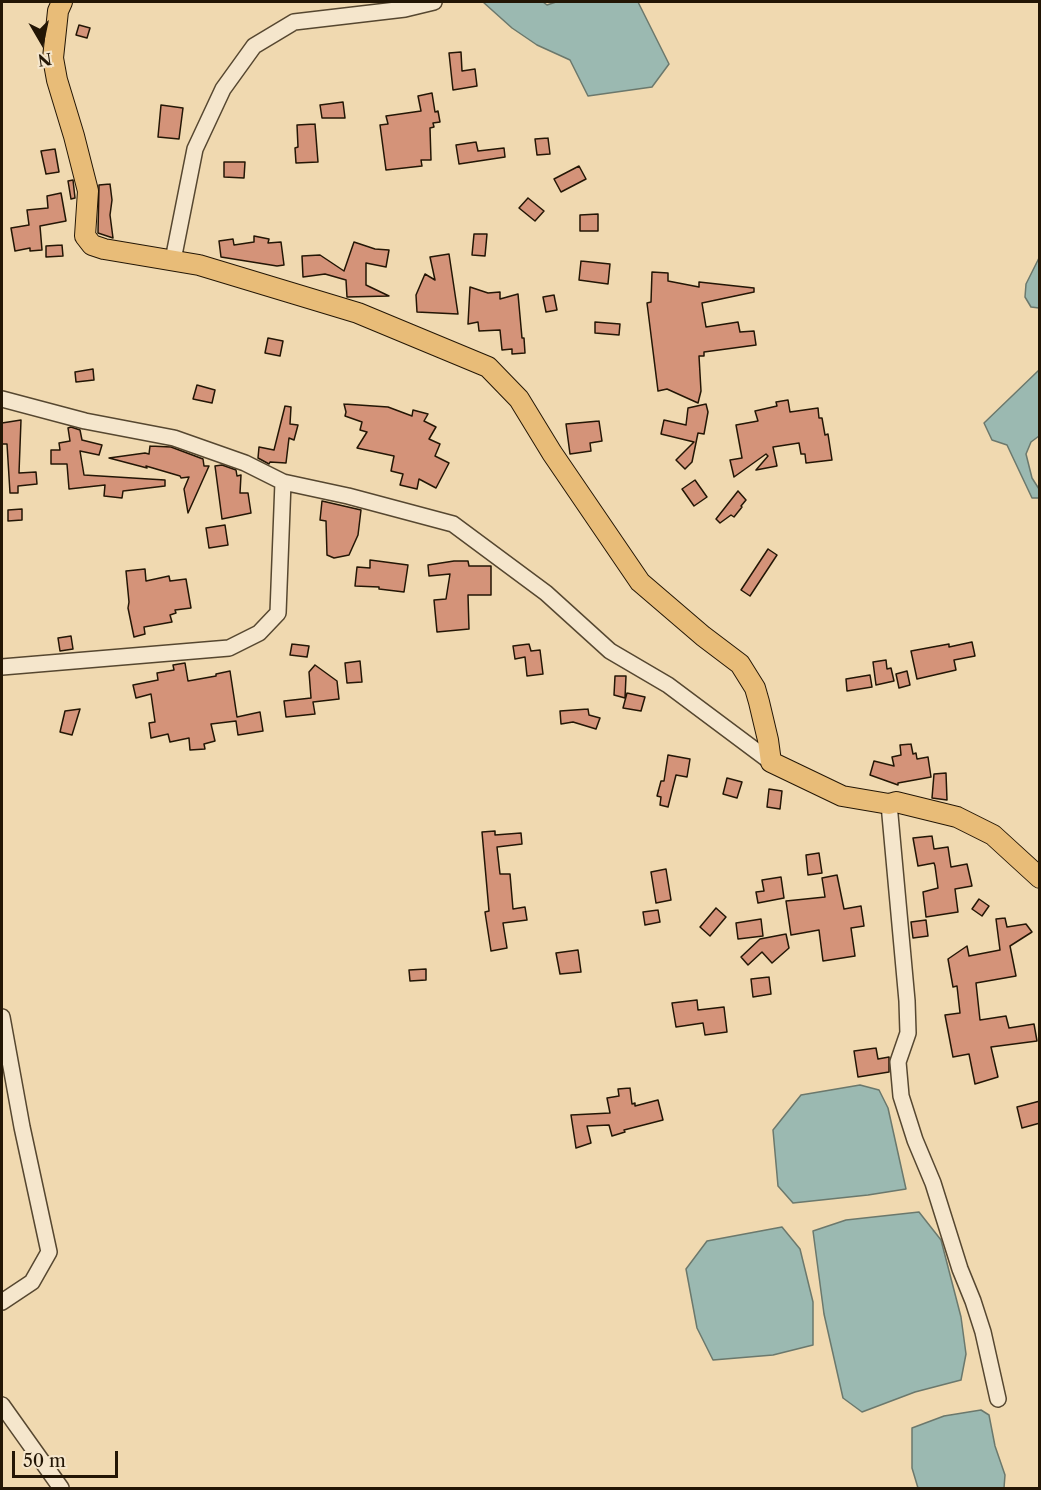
<!DOCTYPE html>
<html>
<head>
<meta charset="utf-8">
<style>
  body { margin:0 }
  #map { position:relative; width:1041px; height:1490px; overflow:hidden; background:#f0d9b0; font-family:"Libre Caslon Text",serif }
  canvas { display:block }
  .frame { position:absolute; inset:0; border:3px solid #231605; pointer-events:none }
  .north { position:absolute; left:12px; top:12px; width:60px; height:60px; -webkit-text-stroke:4px #f5e6cc; paint-order:stroke; rotate:171deg; font-size:16px; font-weight:700; line-height:24px; text-align:center; color:#231605 }
  .north::after { content:''; display:block; margin:auto; width:21px; height:27px; background:#231605; clip-path:polygon(50% 0,100% 100%,50% 72%,0 100%) }
  .scale { position:absolute; left:12px; top:1451px; width:106px; height:27px; box-sizing:border-box; border:3px solid #231605; border-top:0; padding-left:8px; font-size:18px; line-height:21px; white-space:nowrap; color:#231605; -webkit-text-stroke:4px #f5e6cc; paint-order:stroke }
</style>
</head>
<body>
<div id="map">
<canvas width="1041" height="1490"></canvas>
<div class="frame"></div>
<div class="north">N</div>
<div class="scale">50 m</div>
</div>
<script>
const ctx = document.querySelector('canvas').getContext('2d');
ctx.lineJoin = 'round';
function fillPath(path, color) { ctx.fillStyle = color; ctx.fill(path, 'evenodd'); }
const shape = rows => new Path2D(rows.map(r => 'M' + r).join(''));
function strokePath(path, color, width, dash) { ctx.strokeStyle = color; ctx.lineWidth = width; ctx.lineCap = dash ? 'butt' : 'round'; ctx.setLineDash(dash || []); ctx.stroke(path); }
const water = shape([
  [483,2,543,2,547,5,556,2,638,2,669,64,652,87,588,96,570,60,537,45,512,28,483,2],
  [1039,258,1039,308,1031,307,1025,297,1026,284,1039,258],
  [1039,370,1039,436,1031,442,1026,454,1032,478,1039,489,1039,498,1032,498,1007,445,992,440,984,423,1039,370],
  [860,1085,879,1090,888,1108,906,1189,868,1195,793,1203,778,1186,773,1130,801,1095,860,1085],
  [919,1212,941,1240,961,1317,966,1354,961,1380,915,1392,862,1412,843,1398,824,1314,813,1231,846,1220,919,1212],
  [782,1227,800,1249,813,1302,813,1345,773,1355,713,1360,697,1328,686,1269,707,1241,782,1227],
  [981,1410,989,1415,995,1446,1005,1475,1004,1488,918,1488,912,1468,912,1428,944,1416,981,1410]
]);
const building = shape([
  [79,25,90,28,87,38,76,35,79,25],
  [461,52,462,71,475,69,477,86,453,90,449,53,461,52],
  [432,93,435,112,438,111,440,122,433,123,434,127,430,128,431,160,421,160,422,166,386,170,380,125,388,124,386,116,421,111,418,96,432,93],
  [343,102,345,118,322,118,320,105,343,102],
  [161,105,183,108,179,139,158,137,161,105],
  [315,124,318,162,296,163,295,148,298,147,297,125,315,124],
  [548,138,550,154,537,155,535,139,548,138],
  [476,142,478,151,504,148,505,157,459,164,456,145,476,142],
  [55,149,59,172,46,174,41,151,55,149],
  [224,162,245,162,244,178,224,177,224,162],
  [579,166,586,179,561,192,554,179,579,166],
  [73,180,75,198,71,199,68,181,73,180],
  [110,184,112,200,110,215,113,238,98,233,99,185,110,184],
  [61,193,66,221,40,226,42,250,30,251,30,248,15,251,11,228,29,225,27,210,48,208,47,196,61,193],
  [528,198,544,211,535,221,519,208,528,198],
  [598,214,598,231,580,231,580,215,598,214],
  [474,234,487,234,485,256,472,255,474,234],
  [254,236,269,239,268,243,281,242,284,265,277,266,221,257,219,241,233,239,234,245,254,242,254,236],
  [354,242,375,249,389,250,386,267,366,263,366,285,389,296,347,297,346,280,325,274,303,277,302,256,320,255,344,271,354,242],
  [62,245,63,256,46,257,46,246,62,245],
  [449,254,458,314,417,312,416,295,425,274,435,280,430,257,449,254],
  [581,261,610,264,608,284,579,280,581,261],
  [652,272,668,273,668,281,699,287,699,282,754,288,754,292,702,303,706,327,738,322,740,332,754,331,756,345,704,352,704,356,699,356,701,391,698,403,667,389,658,391,647,303,651,302,652,272],
  [470,287,488,293,500,292,500,299,518,294,522,338,524,338,525,353,512,354,512,349,502,350,500,330,479,331,478,322,468,324,470,287],
  [554,295,557,310,546,312,543,297,554,295],
  [595,322,620,324,619,335,595,333,595,322],
  [268,338,283,341,280,356,265,353,268,338],
  [93,369,94,380,76,382,75,372,93,369],
  [197,385,215,390,212,403,193,399,197,385],
  [788,400,790,412,818,408,819,418,822,418,825,435,828,434,832,460,806,463,805,454,801,454,799,443,773,447,777,466,756,470,768,456,766,454,734,477,730,460,742,458,736,425,758,421,755,411,777,406,776,402,788,400],
  [344,404,388,407,412,416,413,410,428,414,424,421,436,427,429,439,440,444,435,456,449,463,436,488,419,479,417,489,400,485,403,474,391,471,394,456,357,448,367,432,360,430,362,422,345,416,346,412,344,404],
  [706,404,708,412,704,434,698,433,692,462,685,469,676,460,694,442,661,434,664,420,686,425,688,408,706,404],
  [285,406,291,407,290,424,298,425,294,440,289,438,286,463,270,462,269,464,258,458,259,447,274,450,285,406],
  [21,420,19,473,36,472,37,484,18,486,18,493,10,493,7,444,2,444,2,423,21,420],
  [599,421,602,441,590,443,591,451,570,454,566,424,599,421],
  [71,427,80,430,82,440,102,445,99,455,80,451,84,475,165,480,165,486,123,491,122,498,104,496,105,485,69,489,67,464,51,464,51,450,60,450,59,443,70,441,68,428,71,427],
  [150,446,171,447,203,459,204,466,209,466,188,513,184,489,189,477,181,478,180,476,146,466,147,468,109,458,145,453,149,454,150,446],
  [222,465,236,470,237,476,241,475,240,493,248,493,251,513,222,519,215,466,222,465],
  [695,480,707,497,694,506,682,489,695,480],
  [738,491,746,500,741,506,742,507,734,517,731,515,720,523,716,519,738,491],
  [322,501,361,510,358,535,349,555,334,558,327,555,326,521,320,520,322,501],
  [22,509,22,520,8,521,8,510,22,509],
  [225,525,228,545,209,548,206,528,225,525],
  [768,549,777,555,750,596,741,590,768,549],
  [370,560,408,565,404,592,379,589,379,587,355,586,357,567,370,568,370,560],
  [454,561,468,561,469,566,491,566,491,595,468,595,469,629,437,632,434,600,446,599,450,574,429,576,428,565,454,561],
  [145,569,146,581,169,576,170,581,186,579,191,608,175,610,176,613,170,615,172,622,144,627,145,634,134,637,128,608,129,602,126,571,145,569],
  [71,636,73,649,60,651,58,638,71,636],
  [972,642,975,656,954,660,956,670,917,679,911,651,949,644,949,647,972,642],
  [292,644,309,646,307,657,290,655,292,644],
  [529,644,531,651,540,650,543,674,527,676,525,657,515,659,513,646,529,644],
  [886,660,887,669,891,668,894,681,876,685,873,662,886,660],
  [360,661,362,682,347,683,345,663,360,661],
  [185,663,188,681,216,676,216,674,230,671,237,717,260,712,263,731,238,735,236,721,211,724,215,741,204,744,205,749,190,750,189,738,170,742,168,734,151,738,149,723,155,722,151,694,136,698,133,685,158,680,157,673,174,670,173,665,185,663],
  [315,665,337,681,339,699,313,702,315,714,286,717,284,701,311,698,309,672,315,665],
  [907,671,910,685,899,688,896,674,907,671],
  [870,675,872,687,847,691,846,679,870,675],
  [615,676,626,676,625,698,614,695,615,676],
  [627,693,645,697,641,711,623,708,627,693],
  [80,709,72,735,60,732,65,711,80,709],
  [588,709,589,715,600,718,596,729,573,722,561,724,560,711,588,709],
  [911,744,913,754,916,753,917,759,928,757,931,777,898,783,898,785,870,775,874,761,894,766,892,757,901,755,900,745,911,744],
  [668,755,690,759,687,777,676,775,668,807,660,805,661,797,657,796,661,781,664,781,668,755],
  [946,773,947,800,932,798,934,774,946,773],
  [727,778,742,782,737,798,723,794,727,778],
  [769,789,782,791,780,809,767,807,769,789],
  [495,831,495,835,521,833,522,844,497,847,500,874,510,874,513,909,525,907,527,920,503,923,507,948,491,951,485,912,489,911,482,832,495,831],
  [932,836,934,849,948,847,951,867,967,864,972,886,955,889,958,912,926,917,923,892,938,888,935,866,934,863,918,866,913,838,932,836],
  [819,853,822,873,808,875,806,855,819,853],
  [666,869,671,900,656,903,651,872,666,869],
  [837,875,844,909,861,906,864,926,851,928,855,956,823,961,819,930,791,935,786,901,825,897,822,878,837,875],
  [781,877,784,898,758,903,756,892,764,891,762,880,781,877],
  [979,899,989,906,982,916,972,909,979,899],
  [716,908,726,917,710,936,700,927,716,908],
  [658,910,660,922,645,925,643,912,658,910],
  [1005,918,1007,927,1026,924,1032,932,1010,946,1016,976,976,983,980,1020,1006,1016,1009,1028,1034,1024,1037,1041,991,1047,998,1077,975,1084,969,1054,953,1057,945,1015,960,1013,957,986,953,987,948,959,967,946,969,956,1000,950,996,919,1005,918],
  [761,919,763,936,738,939,736,923,761,919],
  [926,920,928,936,913,938,911,922,926,920],
  [786,934,789,948,772,963,762,952,748,965,741,957,760,939,786,934],
  [578,950,581,972,560,974,556,953,578,950],
  [426,969,426,980,410,981,409,970,426,969],
  [769,977,771,994,753,997,751,979,769,977],
  [697,1000,698,1010,724,1007,727,1032,705,1035,703,1023,676,1027,672,1003,697,1000],
  [876,1048,878,1059,889,1057,889,1072,858,1077,854,1051,876,1048],
  [630,1088,632,1104,635,1103,635,1106,658,1100,663,1120,624,1130,625,1132,612,1136,609,1125,587,1126,591,1143,576,1148,571,1115,610,1113,607,1098,619,1096,618,1089,630,1088],
  [1040,1101,1040,1123,1022,1128,1017,1107,1040,1101]
]);
const minor = shape([
  [173,260,195,149,223,89,254,46,294,22,405,9,434,2],
  [2,399,85,421,174,438,245,463,283,482,348,496,453,524,546,593,610,651,668,685,771,762],
  [2,667,229,648,259,633,278,613,283,482],
  [889,804,907,1001,908,1033,898,1062,901,1096,915,1140,933,1183,960,1269,973,1301,983,1332,998,1399],
  [2,1017,22,1127,49,1252,32,1282,2,1302],
  [2,1405,61,1488]
]);
const major = shape([
  [62,2,58,11,53,58,57,80,74,136,88,191,85,236,92,245,104,249,199,265,358,313,488,367,519,399,552,453,640,582,703,636,740,664,755,688,759,702,768,740,771,762,842,796,889,804,896,802,957,817,993,835,1040,878]
]);
fillPath(water, '#9bb9b1');
strokePath(water, '#6b786c', 1.5);
fillPath(building, '#d49379');
strokePath(building, '#231605', 1.5);
strokePath(minor, '#564730', 18);
strokePath(major, '#231605', 22);
strokePath(minor, '#f5e6cc', 15);
strokePath(major, '#e8bc78', 20);
</script>
</body>
</html>
